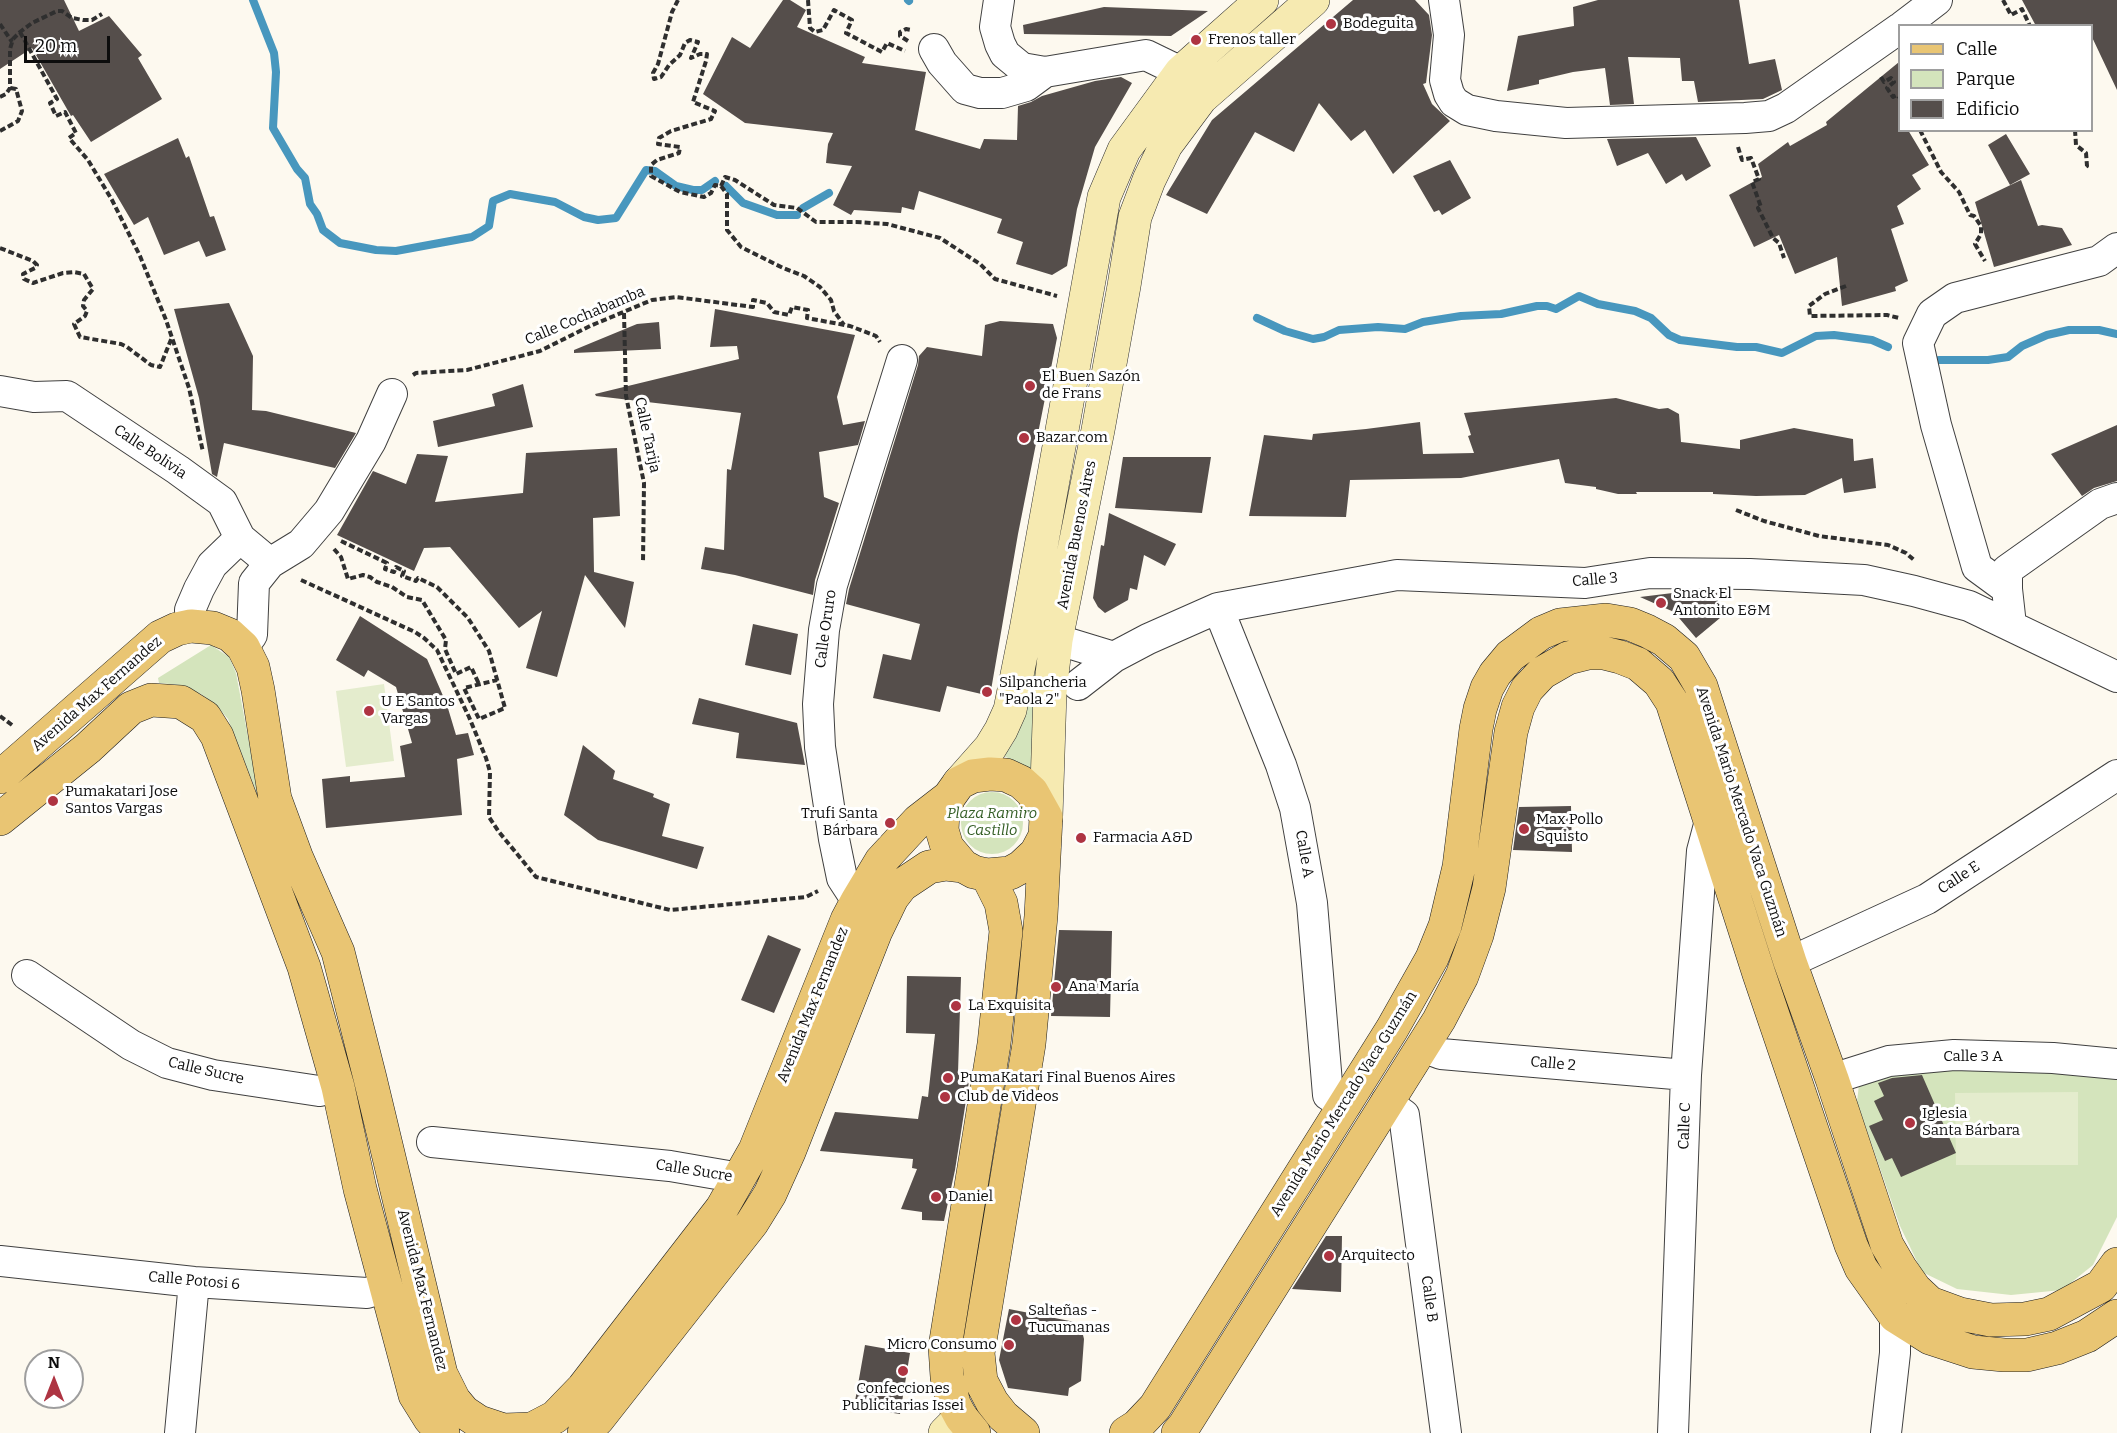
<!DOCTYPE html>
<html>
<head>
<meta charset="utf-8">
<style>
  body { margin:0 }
  #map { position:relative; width:2117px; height:1433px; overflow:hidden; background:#fdf9ef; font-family:Bitter,serif }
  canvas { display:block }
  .legend { position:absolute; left:1898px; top:24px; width:195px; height:108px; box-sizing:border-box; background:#fff; border:2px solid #9e9e9e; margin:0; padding:8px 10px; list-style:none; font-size:18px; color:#0d0d0d }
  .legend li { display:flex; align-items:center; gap:12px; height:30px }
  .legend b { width:30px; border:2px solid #9e9e9e }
  .north { position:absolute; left:24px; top:1349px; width:60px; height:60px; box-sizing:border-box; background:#fff; border:2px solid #9e9e9e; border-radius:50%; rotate:0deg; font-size:16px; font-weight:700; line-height:24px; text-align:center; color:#0d0d0d }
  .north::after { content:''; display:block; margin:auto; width:21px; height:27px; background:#ae3442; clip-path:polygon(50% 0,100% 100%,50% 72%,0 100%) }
  .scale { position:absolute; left:24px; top:36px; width:86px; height:27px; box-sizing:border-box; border:3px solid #0d0d0d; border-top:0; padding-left:8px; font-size:18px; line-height:21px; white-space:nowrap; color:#0d0d0d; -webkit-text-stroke:4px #fff; paint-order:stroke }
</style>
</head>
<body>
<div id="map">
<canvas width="2117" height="1433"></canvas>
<ul class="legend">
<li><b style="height:8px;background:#e9c573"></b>Calle</li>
<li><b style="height:16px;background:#d4e4bc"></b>Parque</li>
<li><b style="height:16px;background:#554e4b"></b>Edificio</li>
</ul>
<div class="north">N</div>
<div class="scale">20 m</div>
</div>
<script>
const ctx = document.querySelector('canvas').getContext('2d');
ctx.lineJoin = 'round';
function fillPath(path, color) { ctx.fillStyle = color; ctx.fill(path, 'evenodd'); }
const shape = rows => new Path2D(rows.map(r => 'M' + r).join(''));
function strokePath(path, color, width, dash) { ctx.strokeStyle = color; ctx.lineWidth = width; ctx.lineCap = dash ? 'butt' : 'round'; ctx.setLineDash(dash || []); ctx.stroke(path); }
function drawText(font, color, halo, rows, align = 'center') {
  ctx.font = font + ' Bitter,serif'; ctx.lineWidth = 6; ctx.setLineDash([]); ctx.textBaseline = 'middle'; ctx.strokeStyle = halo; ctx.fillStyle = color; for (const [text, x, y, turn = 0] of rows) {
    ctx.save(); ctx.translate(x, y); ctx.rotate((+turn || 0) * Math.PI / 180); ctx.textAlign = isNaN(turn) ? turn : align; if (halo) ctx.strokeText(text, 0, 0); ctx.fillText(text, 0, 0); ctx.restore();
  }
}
const green = shape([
  [211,645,229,657,236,673,260,801,228,719,216,705,201,694,179,685,159,683,158,678],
  [1036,656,1042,657,1032,770,1004,756,1013,743,1022,721],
  '961 823a31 31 0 1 1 62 0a31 31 0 1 1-62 0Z',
  [1944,1069,2117,1073,2117,1217,2093,1265,2062,1290,2011,1295,1957,1289,1922,1272,1900,1226,1857,1102,1859,1084,1872,1078]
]);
const pitch = shape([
  [384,684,394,761,346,767,336,691],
  [2078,1092,2078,1165,1956,1165,1955,1093]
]);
const stream = shape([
  [253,0,274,53,276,72,273,128,297,169,305,178,310,204,317,214,323,230,340,243,376,250,396,251,472,237,489,226,493,201,510,194,555,202,584,217,598,220,616,218,646,170,655,171,676,186,693,190,702,190,715,181],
  [908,0,909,1],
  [726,186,743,203,777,215,797,215],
  [803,208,829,193],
  [1257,318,1285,331,1313,339,1324,337,1339,330,1378,327,1405,329,1423,322,1461,316,1501,314,1537,306,1547,306,1556,309,1579,296,1598,304,1635,311,1651,318,1669,335,1680,340,1737,347,1756,347,1782,353,1816,336,1834,335,1872,340,1888,347],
  [1939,360,1988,360,2008,357,2022,346,2047,335,2069,330,2099,330,2117,334]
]);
const building = shape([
  [0,0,64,0,79,31,109,16,142,55,138,58,162,99,91,142,73,115,71,116,32,48,0,69],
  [783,0,790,0,806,10,797,27,865,57,862,63,926,72,915,130,980,149,984,139,1017,140,1018,106,1031,102,1042,96,1095,81,1121,77,1132,83,1095,147,1077,209,1067,266,1052,275,1016,264,1023,242,997,233,1002,219,919,191,914,210,902,207,901,213,854,210,851,215,833,205,852,166,826,163,828,144,833,133,745,123,703,94,732,37,750,48],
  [1353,0,1415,0,1429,15,1432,35,1426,83,1423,84,1432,104,1450,121,1393,174,1365,130,1351,141,1319,103,1294,152,1255,132,1207,214,1166,195,1212,120],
  [1598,0,1739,0,1749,64,1775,59,1782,90,1763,99,1698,102,1694,81,1682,81,1680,58,1628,57,1634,104,1610,105,1605,68,1573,72,1539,80,1539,84,1507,91,1518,36,1574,26,1573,7],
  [2022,0,2117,0,2117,90,2091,35,2091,26,2036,26],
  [1104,7,1208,11,1171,36,1024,34,1023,25],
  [1899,62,1899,130,1908,130,1929,165,1912,175,1921,189,1897,206,1904,224,1891,229,1908,281,1895,287,1896,291,1842,306,1837,257,1795,274,1779,235,1754,247,1729,195,1762,177,1758,164,1788,142,1790,146,1827,125,1826,122],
  [2006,134,2030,174,2010,185,1988,145],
  [1696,137,1711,166,1686,181,1682,174,1666,184,1648,153,1617,166,1607,139],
  [178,138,186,158,189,156,210,217,214,216,226,250,206,257,199,241,164,255,148,217,134,225,104,174],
  [1450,160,1471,198,1442,215,1439,210,1434,212,1413,176],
  [2021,180,2038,226,2042,225,2062,228,2072,245,1994,267,1975,202],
  [229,303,253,356,252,410,266,411,356,433,335,468,224,443,217,477,212,474,199,398,174,309],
  [715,309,855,335,837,397,843,425,865,421,858,445,819,452,824,497,839,503,815,580,813,595,735,575,701,569,705,547,724,550,727,469,731,470,741,413,596,396,595,394,739,359,737,346,710,347],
  [1000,321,1053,324,1057,338,1018,534,990,696,947,686,940,712,873,698,883,654,911,660,920,624,846,604,849,589,918,365,919,356,927,347,982,356,985,325],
  [659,322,661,349,574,353,574,350,637,324],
  [523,384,533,427,438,447,433,421,495,406,492,394],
  [1616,398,1659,409,1668,408,1679,414,1681,442,1740,449,1740,440,1794,428,1853,439,1854,461,1873,458,1876,488,1844,493,1842,478,1805,495,1756,496,1713,494,1713,492,1636,492,1637,494,1618,494,1596,489,1596,487,1565,483,1559,459,1461,478,1350,480,1346,517,1249,516,1264,435,1312,440,1313,434,1366,429,1420,422,1423,454,1474,453,1468,436,1471,435,1464,413],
  [2117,425,2117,481,2094,488,2082,496,2051,454],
  [617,448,620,516,593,518,594,572,634,582,625,628,585,575,557,677,526,668,542,611,519,628,450,547,424,548,414,571,337,535,373,471,406,484,417,454,448,456,435,502,523,493,526,453],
  [1123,457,1211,457,1202,513,1115,508],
  [1109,513,1176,544,1165,566,1144,555,1137,590,1130,588,1128,600,1105,613,1098,607,1093,598,1101,545,1104,546],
  [1689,591,1717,591,1720,618,1696,638,1674,612,1640,597],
  [360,616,427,659,447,705,456,735,468,733,474,755,457,759,462,815,326,828,322,779,350,776,350,782,405,777,400,746,412,743,396,687,368,670,364,677,336,660],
  [753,624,798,634,791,675,745,665],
  [699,698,797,723,805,765,736,758,739,733,692,724],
  [583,745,615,771,613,779,654,794,653,797,670,804,662,836,704,847,697,869,598,840,564,815],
  [1571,806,1572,852,1513,850,1519,807],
  [1059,930,1112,931,1110,1017,1051,1016],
  [768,935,801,949,774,1013,741,1000],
  [907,976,961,977,958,1073,970,1075,955,1170,944,1221,922,1220,922,1212,901,1209,917,1169,912,1168,913,1159,820,1151,835,1112,918,1119,922,1096,928,1097,935,1034,906,1033],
  [1922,1075,1956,1153,1901,1177,1892,1158,1885,1161,1869,1126,1883,1120,1874,1101,1884,1096,1878,1083,1892,1078],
  [1326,1236,1342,1236,1341,1292,1292,1289],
  [1009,1309,1080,1323,1084,1339,1081,1381,1069,1388,1068,1396,1008,1388,999,1360],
  [865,1345,910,1353,900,1414,854,1407]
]);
const path = shape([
  [678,0,672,12,658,64,653,73,654,79,661,77,669,65,680,55,685,43,690,40,698,42,691,58,700,54,707,54,706,61,693,102,715,111,711,119,671,131,659,138,658,144,680,147,679,153,657,160,651,165,651,176,680,192,704,197,711,193,715,185,721,186,727,194,727,230,741,247,783,268,804,276,820,287,831,300,834,311,844,325],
  [808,0,810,28,815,32,823,30,834,10,852,20,846,33,882,52,887,43,905,51],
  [2003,0,2011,15,2022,9,2030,26],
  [0,24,12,42],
  [20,32,57,99,50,103,56,116,65,112,76,133,69,138,88,160,112,200,140,256,166,320,189,388,203,452],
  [908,41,900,36,900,32,906,29,911,30],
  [1881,77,1884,82,1891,78,1894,82,1887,88,1893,97,1897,95,1900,98],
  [0,97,6,94,10,88,10,49,13,39,20,32,32,23,57,11,62,11,72,18,83,20,92,20,102,14],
  [1920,130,1941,172,1959,192,1970,215,1974,216,1981,226,1981,234,1975,244,1985,261],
  [2075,130,2076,145,2086,153,2087,166,2084,168],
  [0,131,18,121,22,111,16,89,10,88],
  [1738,147,1742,160,1751,158,1759,179,1752,182,1761,207,1758,208,1773,238,1779,243,1784,258],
  [721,186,725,177,735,180,774,205,797,208,816,222,856,222,887,224,940,238,980,264,995,279,1057,296],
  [0,248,33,261,37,265,35,268,23,274,24,279,33,283,63,273,74,272,84,274,93,289,84,300,83,306,87,311,85,316,74,324,80,337,121,344,127,347,151,365,160,367,172,337],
  [1846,286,1825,294,1809,306,1810,316,1887,315,1899,318],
  [624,313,626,396,644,483,643,563],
  [413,375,416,373,467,370,540,351,590,326,652,300,676,297,753,307,753,300,767,303,774,312,789,315,792,307,808,310,807,318,850,326,876,336,880,342],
  [1736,510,1764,521,1819,536,1888,545,1906,553,1914,560],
  [341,541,387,563,385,569,394,572,396,567,404,571,402,576,416,581,418,578,437,587,468,618,489,651,505,708,479,719,464,688,497,680],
  [334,549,341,557,348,579,363,575,370,577,377,582,392,587,407,597,422,600,446,640,445,649,456,674,471,667,479,684],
  [301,580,415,632,424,638,437,650,469,717,486,758,490,772,489,817,499,832,536,877,670,910,806,897,818,891],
  [0,716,12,725]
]);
const street = shape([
  [999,0,995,27,1000,44,1005,54,1022,68,1045,72,1146,55,1181,72],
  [1444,0,1449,35,1445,80,1449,94,1454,102,1467,110,1496,116,1566,123,1745,118,1769,116,1786,108,1900,28],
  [1903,26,1937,0],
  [934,49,942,63,965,89,980,93,1002,93,1026,86,1045,72],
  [0,391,34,397,67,396,178,470,222,502,240,538,270,563],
  [2007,589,2007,570,2100,504,2117,498],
  [1218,608,1281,765,1295,808,1312,903,1328,1095,1346,1104],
  [2011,625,2007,589,1977,567,1936,425,1918,343,1932,314,1955,298,2099,261,2117,248],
  [191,626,190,610,199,589,212,565,240,538],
  [1032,632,1114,657],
  [243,647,252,635,254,583,270,563,301,544,329,511,371,441,392,394],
  [1078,685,1114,657,1148,639,1218,608,1397,575,1585,583,1650,573,1750,574,1864,580,1914,591,1969,606,2117,677],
  [857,901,842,878,834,839,820,747,818,704,824,630,832,585,902,360],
  [1790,962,1927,899,2117,775],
  [27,975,131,1045,167,1063,213,1075,319,1091,338,1087],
  [1422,1047,1441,1054,1686,1075],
  [1832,1079,1889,1061,1954,1055,2053,1058,2117,1064],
  [1386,1102,1404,1115,1446,1433],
  [432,1142,670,1166,740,1178],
  [0,1261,194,1282,367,1293,387,1287],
  [180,1433,194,1282],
  [1673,1433,1686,1075,1702,851,1710,821],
  [1886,1433,1895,1353,1895,1316]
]);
const secondary = shape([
  [959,783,990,748,1001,730,1010,710,1026,630,1104,197,1124,150,1181,72,1262,0],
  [1046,817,1050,692,1056,640,1098,430,1124,286,1135,217,1149,180,1166,145,1201,98,1313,0],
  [945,1433,961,1417]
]);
const primary = shape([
  [0,777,160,637,177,629,191,626,213,628,230,635,243,647,253,667,258,690,275,799,296,856,338,952,370,1078,441,1374,454,1400,464,1412,479,1422,503,1430,532,1429,555,1417,583,1388,722,1208,755,1150,847,920,857,901,881,861,918,821,949,797],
  [0,819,88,748,131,708,151,700,181,702,205,717,217,736,304,967,338,1087,360,1189,415,1395,430,1419,443,1433],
  [584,1433,598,1419,752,1223,770,1194,789,1152,876,931,892,898,902,885,929,867,946,864,963,866],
  [974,1433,961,1417,954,1404,947,1377,945,1347,994,1044,1006,931,1001,903,987,875],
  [1023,1433,1003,1416,992,1402,981,1381,978,1353,1029,1044,1041,916,1046,817,1032,792,1021,782,1006,775,990,774,973,776,959,783,949,797,943,813,942,830,947,847,963,866,974,872,987,875,1010,873,1021,867,1036,853,1044,838],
  [1126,1433,1137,1426,1155,1407,1392,1029,1432,958,1445,926,1459,867,1476,729,1480,709,1487,688,1495,674,1510,656,1541,633,1560,625,1606,620,1630,624,1647,631,1664,640,1684,657,1701,686,1790,962,1832,1079,1887,1245,1901,1269,1915,1289,1930,1303,1960,1314,1991,1320,2025,1319,2049,1314,2101,1286,2117,1264],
  [1178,1433,1184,1426,1439,1020,1462,976,1477,935,1489,888,1511,732,1518,707,1527,689,1542,673,1568,658,1588,653,1604,653,1620,657,1638,664,1659,682,1672,702,1759,974,1851,1245,1861,1268,1895,1316,1930,1338,1973,1352,2004,1355,2027,1355,2057,1348,2087,1336,2117,1316]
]);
const markers = [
  [1331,24,6,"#ae3442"],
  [1196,40,6,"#ae3442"],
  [1030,386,6,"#ae3442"],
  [1024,438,6,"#ae3442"],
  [1661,603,6,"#ae3442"],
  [987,692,6,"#ae3442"],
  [369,711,6,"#ae3442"],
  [53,801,6,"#ae3442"],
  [890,823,6,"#ae3442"],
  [1524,829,6,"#ae3442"],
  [1081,838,6,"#ae3442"],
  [1056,987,6,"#ae3442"],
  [956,1006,6,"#ae3442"],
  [948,1078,6,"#ae3442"],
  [945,1097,6,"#ae3442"],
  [1910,1123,6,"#ae3442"],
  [936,1197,6,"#ae3442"],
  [1329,1256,6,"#ae3442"],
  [1016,1320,6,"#ae3442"],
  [1009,1345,6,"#ae3442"],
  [903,1371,6,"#ae3442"]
];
const poiNames = [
  ["Bodeguita",1343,24],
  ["Frenos taller",1208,40],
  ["El Buen Sazón",1042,377],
  ["de Frans",1042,394],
  ["Bazar.com",1036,438],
  ["Snack El",1673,594],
  ["Antonito E&M",1673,611],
  ["Silpancheria",999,683],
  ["\"Paola 2\"",999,700],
  ["U E Santos",381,702],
  ["Vargas",381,719],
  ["Pumakatari Jose",65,792],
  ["Santos Vargas",65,809],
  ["Trufi Santa",878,814,"right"],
  ["Bárbara",878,831,"right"],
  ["Max Pollo",1536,820],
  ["Squisto",1536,837],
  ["Farmacia A&D",1093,838],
  ["Ana María",1068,987],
  ["La Exquisita",968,1006],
  ["PumaKatari Final Buenos Aires",960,1078],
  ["Club de Videos",957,1097],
  ["Iglesia",1922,1114],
  ["Santa Bárbara",1922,1131],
  ["Daniel",948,1197],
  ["Arquitecto",1341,1256],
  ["Salteñas -",1028,1311],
  ["Tucumanas",1028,1328],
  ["Micro Consumo",997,1345,"right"],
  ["Confecciones",903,1389,"center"],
  ["Publicitarias Issei",903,1406,"center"]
];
const streetNames = [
  ["Calle Cochabamba",585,316,-23],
  ["Calle Tarija",647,435,78],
  ["Calle Bolivia",150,452,34],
  ["Avenida Buenos Aires",1077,535,-79],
  ["Calle 3",1595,580,-5],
  ["Calle Oruro",826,629,-82],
  ["Avenida Max Fernandez",97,694,-41],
  ["Avenida Mario Mercado Vaca Guzmán",1741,812,72],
  ["Calle A",1304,854,80],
  ["Calle E",1959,878,-33],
  ["Avenida Max Fernandez",813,1005,-68],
  ["Calle 3 A",1973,1057],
  ["Calle 2",1553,1064,5],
  ["Calle Sucre",206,1071,13],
  ["Avenida Mario Mercado Vaca Guzmán",1344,1104,-58],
  ["Calle C",1685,1126,-88],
  ["Calle Sucre",694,1171,9],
  ["Calle Potosi 6",194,1281,5],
  ["Avenida Max Fernandez",422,1290,76],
  ["Calle B",1429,1299,82]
];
const parkNames = [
  ["Plaza Ramiro",992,814],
  ["Castillo",992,831]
];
fillPath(green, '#d4e4bc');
fillPath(pitch, '#e4eccd');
strokePath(stream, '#4897be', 8);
fillPath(building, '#554e4b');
strokePath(street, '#404040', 32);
strokePath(secondary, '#2f2f2f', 34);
strokePath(primary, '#1e1e1e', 34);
strokePath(path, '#2f2f2f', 4, [6, 3]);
strokePath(street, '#fff', 30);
strokePath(secondary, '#f6eab1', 33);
strokePath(primary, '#e9c573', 33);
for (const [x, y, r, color] of markers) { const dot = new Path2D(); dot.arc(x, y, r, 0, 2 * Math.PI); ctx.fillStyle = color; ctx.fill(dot); strokePath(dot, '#fff', 2); }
drawText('15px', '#0d0d0d', '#fff', poiNames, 'left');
drawText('15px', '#0d0d0d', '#fff', streetNames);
drawText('italic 15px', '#345e25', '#fff', parkNames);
</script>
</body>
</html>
